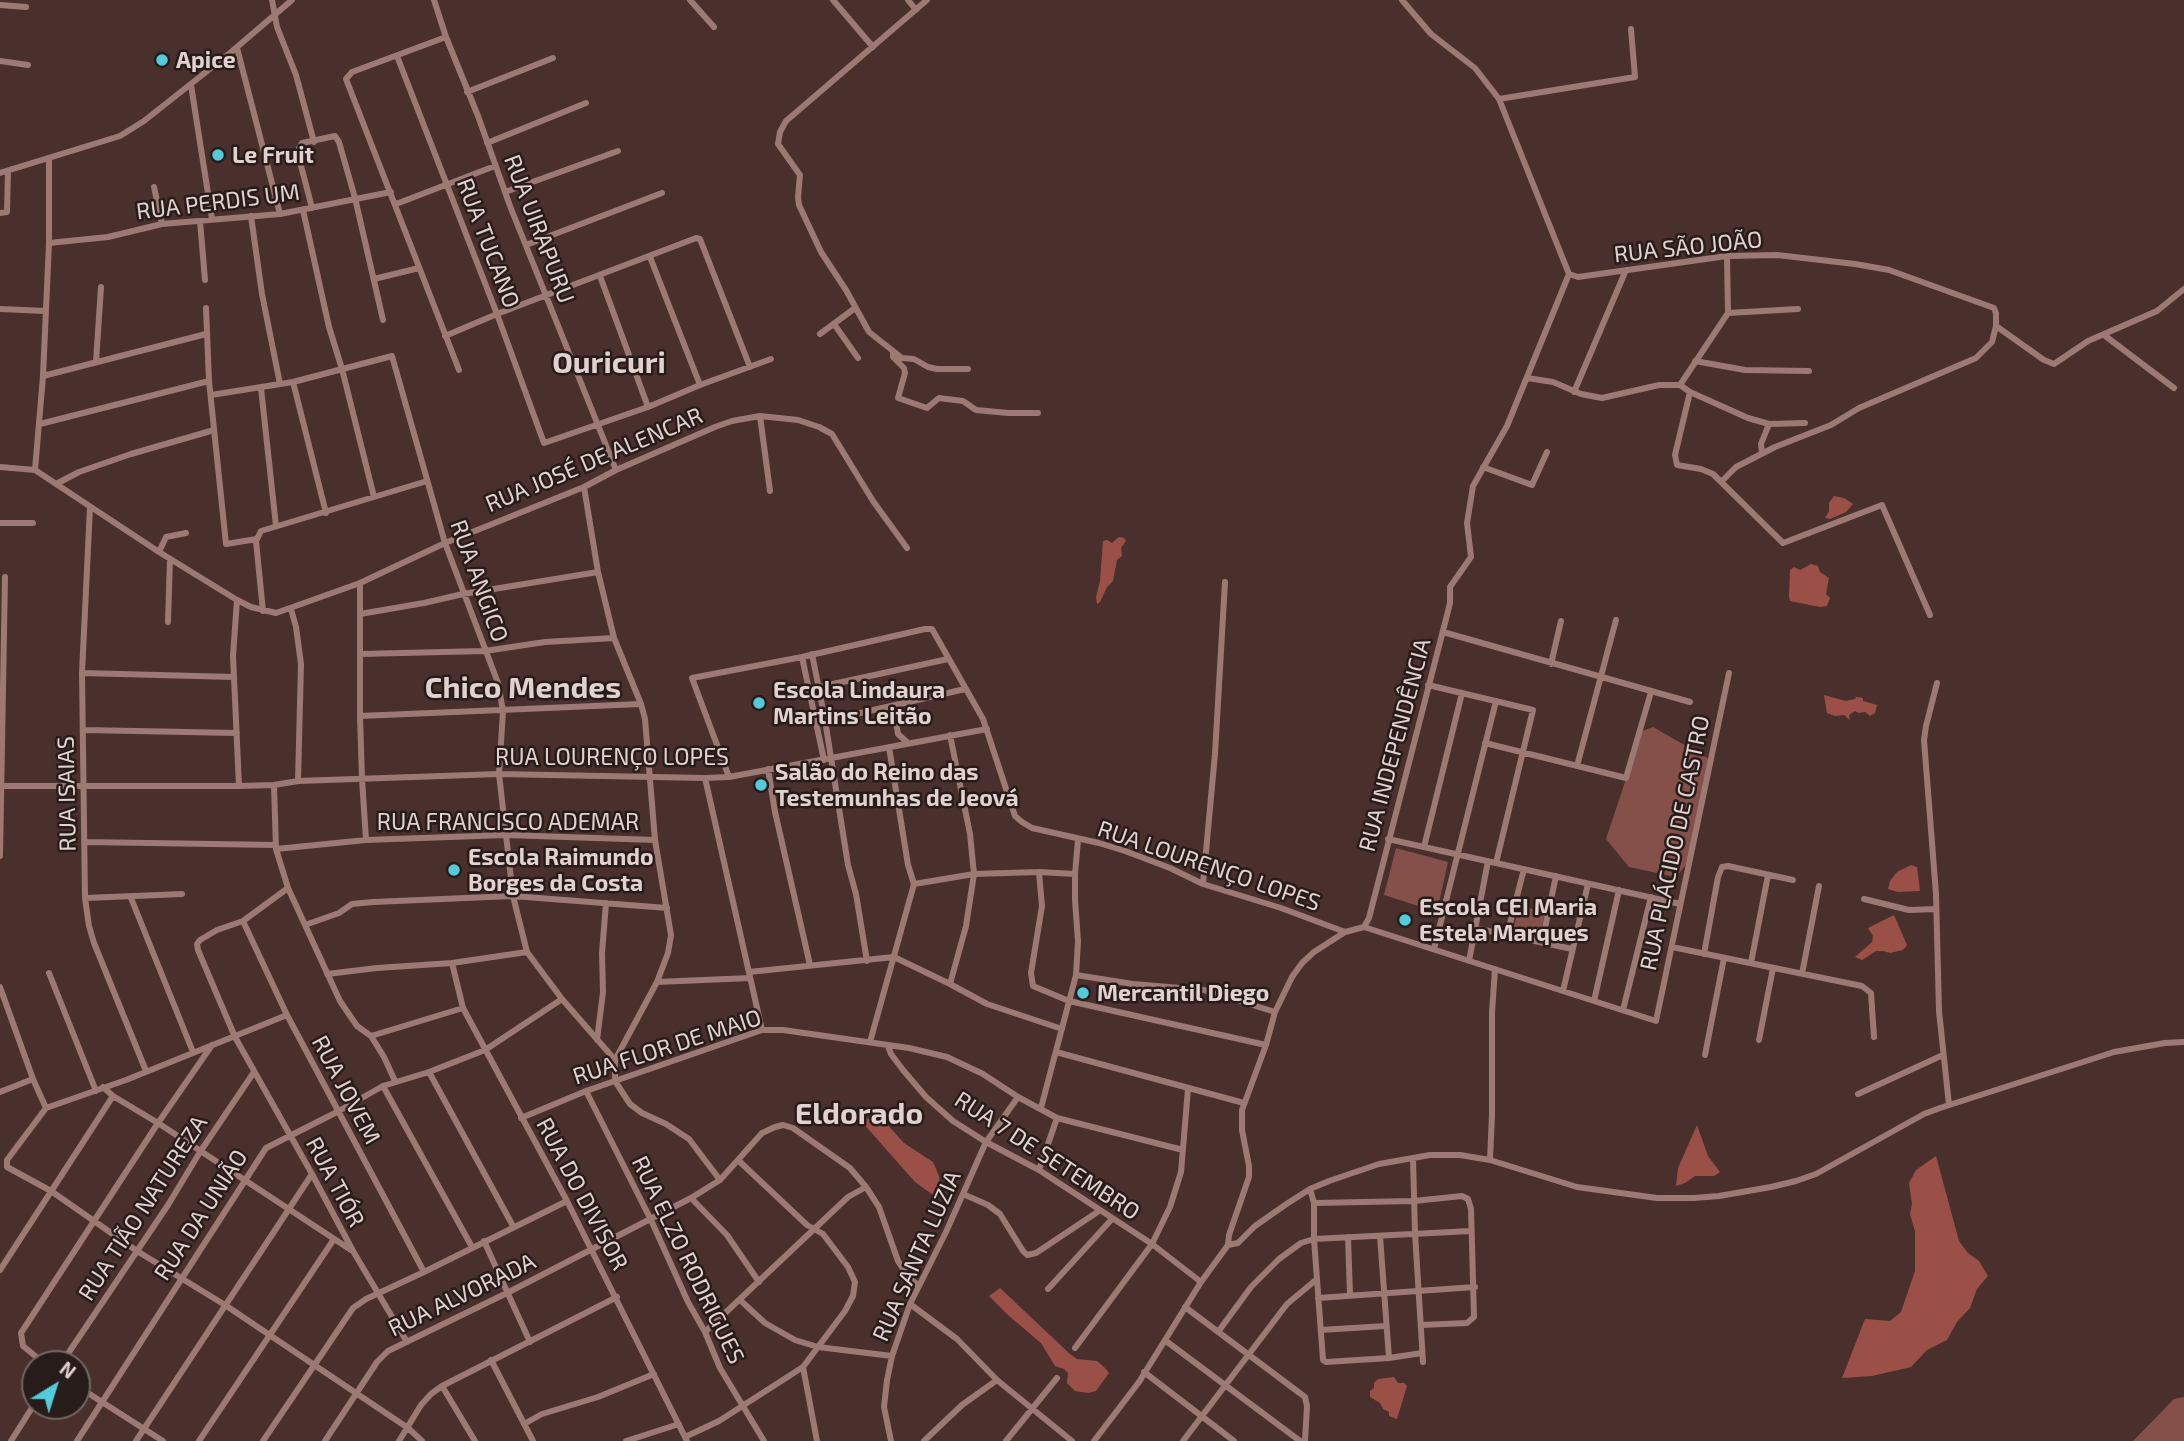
<!DOCTYPE html>
<html>
<head>
<meta charset="utf-8">
<style>
  body { margin:0 }
  #map { position:relative; width:2184px; height:1441px; overflow:hidden; background:#49302d; font-family:"Exo 2",sans-serif }
  canvas { display:block }
  .north { position:absolute; left:21px; top:1350px; width:70px; height:70px; box-sizing:border-box; background:#271c1a; border:2px solid #726562; border-radius:50%; rotate:38deg; font-size:19px; font-weight:700; line-height:28px; text-align:center; color:#e2d2cf }
  .north::after { content:''; display:block; margin:auto; width:24px; height:32px; background:#53cbdb; clip-path:polygon(50% 0,100% 100%,50% 72%,0 100%) }
</style>
</head>
<body>
<div id="map">
<canvas width="2184" height="1441"></canvas>
<div class="north">N</div>
</div>
<script>
const ctx = document.querySelector('canvas').getContext('2d');
ctx.lineJoin = 'round';
function fillPath(path, color) { ctx.fillStyle = color; ctx.fill(path, 'evenodd'); }
const shape = rows => new Path2D(rows.map(r => 'M' + r).join(''));
function strokePath(path, color, width, dash) { ctx.strokeStyle = color; ctx.lineWidth = width; ctx.lineCap = dash ? 'butt' : 'round'; ctx.setLineDash(dash || []); ctx.stroke(path); }
function drawText(font, color, halo, rows, align = 'center') {
  ctx.font = font + ' "Exo 2",sans-serif'; ctx.lineWidth = 5; ctx.setLineDash([]); ctx.textBaseline = 'middle'; ctx.strokeStyle = halo; ctx.fillStyle = color; for (const [text, x, y, turn = 0] of rows) {
    ctx.save(); ctx.translate(x, y); ctx.rotate((+turn || 0) * Math.PI / 180); ctx.textAlign = isNaN(turn) ? turn : align; if (halo) ctx.strokeText(text, 0, 0); ctx.fillText(text, 0, 0); ctx.restore();
  }
}
const green = shape([
  [1653,727,1709,759,1689,861,1676,877,1629,867,1606,839,1642,731],
  [1396,848,1448,862,1437,912,1384,895],
  [1520,905,1545,913,1539,940,1512,932],
  [2184,1397,2184,1441,2133,1441,2174,1399]
]);
const water = shape([
  [1834,496,1844,498,1853,504,1846,512,1830,519,1825,518,1829,511,1829,503],
  [1119,537,1124,538,1126,541,1121,548,1122,556,1117,560,1113,581,1107,587,1100,602,1097,604,1096,597,1100,581,1103,541,1107,540,1112,543],
  [1811,564,1818,566,1820,572,1829,578,1826,594,1830,598,1827,606,1820,607,1790,601,1789,596,1790,570,1794,567,1800,570],
  [1824,695,1846,701,1855,699,1856,697,1863,698,1863,701,1877,705,1875,713,1870,716,1865,712,1859,713,1855,711,1849,715,1850,720,1844,715,1835,716,1827,713],
  [1911,865,1917,867,1920,891,1898,892,1888,889,1890,881,1897,872],
  [1894,915,1907,945,1903,950,1890,953,1883,951,1876,951,1862,960,1855,957,1872,942,1873,936,1868,928],
  [864,1118,885,1122,904,1143,933,1162,939,1176,940,1187,933,1195,915,1182,862,1122],
  [1697,1125,1708,1156,1720,1172,1714,1176,1695,1176,1685,1183,1676,1186,1678,1168],
  [1936,1156,1959,1241,1968,1253,1979,1261,1988,1276,1977,1289,1970,1308,1957,1322,1947,1340,1927,1350,1911,1367,1872,1376,1842,1378,1865,1319,1890,1321,1901,1312,1915,1271,1915,1231,1910,1214,1912,1204,1909,1183,1916,1170],
  [1000,1288,1070,1354,1077,1359,1097,1361,1105,1368,1109,1373,1096,1391,1088,1393,1075,1391,1067,1383,1068,1373,1064,1369,1055,1366,1041,1343,1009,1316,989,1296],
  [1394,1377,1398,1383,1404,1383,1407,1386,1397,1419,1389,1416,1389,1412,1383,1409,1380,1403,1370,1397,1370,1391,1374,1388,1374,1383,1378,1379]
]);
const minor = shape([
  [272,0,277,27,296,75,314,142],
  [434,0,446,37,478,116,510,206,616,470],
  [690,0,714,27],
  [833,0,873,47],
  [908,0,916,10],
  [927,0,786,121,780,132,778,144,800,175,798,197,799,205,821,252,846,290,869,332,902,358,914,359,928,367,937,369,968,369],
  [1402,0,1431,34,1475,68,1499,99,1569,274],
  [0,5,26,7],
  [446,37,352,72,346,79,459,370],
  [237,48,280,214],
  [397,56,497,314,544,443,648,407,700,385,771,359],
  [0,61,28,65],
  [191,85,212,219],
  [467,92,553,58],
  [1499,99,1635,77,1631,29],
  [487,143,586,103],
  [0,173,120,136,144,121,230,53,292,0],
  [154,187,162,224],
  [505,192,618,151],
  [396,204,495,166],
  [312,208,298,154,299,148,302,143,335,136,339,142,355,198,383,320],
  [303,210,329,327,342,369,374,497],
  [0,213,7,212,8,171],
  [251,216,262,294,280,384],
  [200,221,205,280],
  [49,243,108,237,162,224,280,214,391,192],
  [526,245,662,193],
  [650,257,700,385],
  [1569,274,1578,277,1727,256,1777,255,1855,264,1889,270,1994,308,1996,313,1996,326,1992,342,1976,358,1859,408,1831,425,1775,447,1736,467,1721,482],
  [600,276,648,407],
  [374,279,419,268],
  [206,308,209,381,226,544,257,539],
  [0,309,45,311],
  [1728,313,1798,309],
  [834,324,858,358],
  [1996,326,2044,360,2054,364,2088,341,2157,311,2184,289],
  [820,334,855,308],
  [2104,335,2174,388],
  [445,336,497,314,696,238,700,239,750,367],
  [893,352,893,357,904,368,905,373,898,398,927,408,939,398,963,401,976,410,1008,413,1038,413],
  [1695,361,1745,370,1809,371],
  [96,362,101,287],
  [43,376,206,334],
  [1527,378,1553,382,1581,394,1602,398,1659,385,1680,385,1690,392,1748,418,1769,424,1805,423],
  [293,382,326,513],
  [1680,385,1728,313,1727,256],
  [261,388,276,526],
  [1574,392,1626,270],
  [1690,392,1675,455,1677,465,1701,469,1713,474,1783,543,1882,505,1930,615],
  [211,395,293,382,392,356,445,543,498,683,503,711,499,774,513,896,527,952,562,999,615,1060,615,1081,630,1104,642,1113,666,1124,689,1139,720,1180],
  [760,416,770,491],
  [40,424,209,381],
  [1762,453,1761,444,1769,424],
  [0,467,35,470,159,552,237,600,251,607,276,613,360,583,445,543,584,487,616,470,715,427,732,421,760,416,798,420,819,427,832,434,873,501,907,548],
  [1483,467,1532,485,1547,452],
  [35,470,43,376,49,243,49,159],
  [56,484,79,472,131,454,214,430],
  [584,487,598,572,614,638,641,704,645,719,655,840,671,935,668,953,657,982,615,1060],
  [90,507,82,673,85,898,89,926,94,943,146,1071],
  [0,523,33,523],
  [159,552,166,537,186,533],
  [360,583,360,716,362,779,366,840],
  [237,600,233,656,239,786],
  [291,609,296,627,301,664,298,781],
  [263,611,256,541,261,531,427,481],
  [360,614,424,603,463,594,598,572],
  [168,622,170,559],
  [1443,632,1690,702],
  [360,654,485,651,545,642,614,638],
  [812,654,825,720,848,865,856,894,867,961],
  [802,657,824,760],
  [1551,664,1561,621],
  [82,673,234,677],
  [1937,683,1926,726,1924,740,1936,894,1939,1011,1949,1105],
  [1428,685,1533,710,1496,863],
  [810,689,948,659],
  [893,706,898,734,908,743],
  [360,716,641,704],
  [817,723,965,689],
  [84,730,237,733],
  [950,735,970,834,974,874,966,926,950,984],
  [1485,743,1626,778,1651,692],
  [1577,766,1616,620],
  [768,769,775,812,810,965],
  [729,777,692,678,802,657,925,629,932,629,983,719,1015,816,1022,822,1032,828,1099,843,1125,851,1170,868,1203,884,1281,908,1345,932],
  [705,778,762,1030],
  [274,785,276,849,288,888,340,1001,357,1026,371,1036,384,1057,395,1081],
  [0,786,239,786,274,785,298,781,499,774,705,778,729,777,987,729],
  [1388,839,1680,904],
  [85,842,276,845],
  [1424,847,1462,693],
  [276,849,366,840,506,835,655,840],
  [0,856,5,577],
  [1039,872,1042,906,1031,973,1033,986,1069,1001,1266,1045],
  [914,884,974,874,1039,872,1075,874],
  [1203,884,1215,754,1225,582],
  [288,888,243,921,217,930,200,940,197,944,198,950,235,1037,312,1174,353,1251,407,1342],
  [85,898,182,894],
  [131,898,193,1052],
  [1864,899,1909,910,1936,909],
  [243,921,287,1015,424,1272],
  [305,925,339,913,352,904,373,902,513,896,667,908],
  [1364,927,1656,1021,1729,673],
  [1475,928,1572,949],
  [1507,935,1524,869],
  [1542,942,1556,876],
  [1672,947,1862,986,1871,993,1874,1037],
  [1434,949,1496,701],
  [1704,954,1718,877,1722,867,1728,866,1793,880],
  [1469,961,1488,861],
  [452,963,463,1008,567,1201,687,1441],
  [1751,963,1768,875],
  [749,972,894,957,950,984,987,1004,1062,1029],
  [49,973,96,1091],
  [327,974,377,968,452,963,527,952],
  [1802,974,1819,886],
  [1076,975,1133,984,1204,990,1275,1012],
  [657,982,750,978],
  [0,987,33,1079,46,1108],
  [1563,991,1588,884],
  [1594,1001,1619,890],
  [1623,1010,1651,897],
  [371,1036,463,1008],
  [597,1040,603,992,602,953,606,903],
  [1759,1040,1773,968],
  [870,1042,914,884,908,865,889,747],
  [888,1046,891,1054,903,1070,926,1097,953,1121,986,1142,1039,1170,1152,1244,1201,1282],
  [1056,1052,1244,1103],
  [1705,1055,1724,958],
  [429,1072,513,1226],
  [383,1086,472,1247],
  [103,1087,113,1096,158,1123,351,1250],
  [586,1091,651,1220,688,1302,705,1332,720,1368,764,1441],
  [0,1092,33,1079],
  [1858,1094,1943,1055],
  [46,1108,7,1160,7,1167,51,1191,137,1251,225,1305,408,1428,422,1441],
  [46,1108,126,1080,287,1015],
  [1041,1108,1076,975,1078,941,1075,900,1075,874,1078,840],
  [521,1118,586,1091,762,1030,783,1030,909,1048,947,1057,983,1074,1018,1097,1057,1118,1183,1150],
  [1413,1158,1415,1233,1423,1362],
  [1490,1160,1492,1115,1492,1012,1495,969],
  [1039,1170,1057,1118],
  [1310,1189,1314,1203,1314,1239,1323,1360,1326,1362,1389,1358,1422,1353],
  [963,1194,988,1205,1000,1214,1023,1251,1027,1255,1036,1253,1099,1211],
  [691,1198,727,1235,759,1282],
  [1314,1203,1414,1201,1462,1196,1468,1199,1471,1209,1474,1317,1467,1323,1421,1325],
  [1380,1236,1389,1358],
  [1348,1237,1350,1295],
  [484,1241,530,1342],
  [1228,1245,1238,1243,1255,1226,1288,1203,1310,1189,1329,1181,1379,1164,1430,1155,1460,1155,1490,1160,1577,1187,1657,1198,1694,1198,1719,1196,1771,1187,1796,1181,1816,1174,1924,1114,1940,1108,2114,1052,2165,1043,2184,1042],
  [0,1270,113,1096],
  [1048,1289,1112,1219],
  [1318,1298,1475,1287],
  [740,1300,765,1323,795,1340,818,1347,892,1356],
  [910,1304,957,1339,997,1380,1072,1441],
  [1185,1307,1305,1397,1307,1406,1305,1441],
  [1321,1330,1385,1326],
  [705,1332,848,1197,866,1187],
  [1218,1332,1251,1287,1279,1259,1301,1243,1314,1239,1471,1231],
  [1166,1341,1300,1441],
  [1075,1348,1152,1244,1170,1207,1181,1172,1188,1089],
  [491,1360,533,1441],
  [45,1364,23,1346,21,1333,158,1123,212,1045],
  [61,1364,168,1205,200,1152,254,1072],
  [803,1367,817,1441],
  [1144,1372,1234,1441],
  [77,1386,163,1441],
  [442,1386,475,1441],
  [524,1424,542,1414,598,1397,654,1374],
  [685,1437,719,1421,803,1367,845,1311,853,1296,855,1282,848,1267,823,1234,807,1225,739,1161],
  [11,1441,35,1403],
  [77,1441,266,1148,337,1112,383,1086,429,1072,485,1050,562,999],
  [136,1441,312,1174],
  [199,1441,334,1239],
  [263,1441,353,1308,366,1299,424,1272,567,1201],
  [325,1441,377,1362,388,1351,507,1293,691,1198,720,1180,762,1133,775,1127,783,1125,793,1128,850,1168,866,1187,879,1207,898,1261,910,1279,918,1285],
  [399,1441,421,1405,431,1394,442,1386,617,1297],
  [626,1441,679,1424],
  [891,1441,884,1407,887,1380,892,1356,910,1304,946,1232,986,1142,1018,1097],
  [924,1441,962,1405,997,1380],
  [1006,1441,1057,1378],
  [1094,1441,1139,1382,1201,1282,1228,1245,1229,1235,1249,1177,1249,1166,1242,1130,1242,1110,1266,1045,1275,1012,1292,977,1302,963,1314,952,1345,932,1364,927,1369,918,1446,619,1450,603,1450,587,1471,557,1467,523,1473,486,1507,426,1569,274],
  [1183,1441,1287,1304,1317,1279]
]);
const markers = [
  [162,60,7,"#53cbdb"],
  [218,155,7,"#53cbdb"],
  [759,703,7,"#53cbdb"],
  [761,785,7,"#53cbdb"],
  [454,870,7,"#53cbdb"],
  [1405,920,7,"#53cbdb"],
  [1083,993,7,"#53cbdb"]
];
const poiNames = [
  ["Apice",176,60],
  ["Le Fruit",232,155],
  ["Escola Lindaura",773,690],
  ["Martins Leitão",773,716],
  ["Salão do Reino das",775,772],
  ["Testemunhas de Jeová",775,798],
  ["Escola Raimundo",468,857],
  ["Borges da Costa",468,883],
  ["Escola CEI Maria",1419,907],
  ["Estela Marques",1419,933],
  ["Mercantil Diego",1097,993]
];
const streetNames = [
  ["RUA PERDIS UM",218,202,-7],
  ["RUA UIRAPURU",539,229,69],
  ["RUA TUCANO",488,243,69],
  ["RUA SÃO JOÃO",1688,247,-6],
  ["RUA JOSÉ DE ALENCAR",594,460,-23],
  ["RUA ANGICO",479,581,70],
  ["RUA INDEPENDÊNCIA",1395,745,-75],
  ["RUA LOURENÇO LOPES",612,757],
  ["RUA ISAIAS",67,794,-91],
  ["RUA FRANCISCO ADEMAR",508,822],
  ["RUA PLÁCIDO DE CASTRO",1675,843,-78],
  ["RUA LOURENÇO LOPES",1209,866,19],
  ["RUA FLOR DE MAIO",667,1047,-18],
  ["RUA JOVEM",346,1090,62],
  ["RUA 7 DE SETEMBRO",1047,1156,33],
  ["RUA TIÓR",335,1182,62],
  ["RUA DO DIVISOR",582,1194,62],
  ["RUA TIÃO NATUREZA",143,1208,-57],
  ["RUA DA UNIÃO",201,1215,-57],
  ["RUA SANTA LUZIA",917,1256,-66],
  ["RUA ELZO RODRIGUES",688,1260,64],
  ["RUA ALVORADA",462,1295,-26]
];
const districtNames = [
  ["Ouricuri",609,363],
  ["Chico Mendes",523,688],
  ["Eldorado",859,1114]
];
fillPath(green, '#855049');
fillPath(water, '#9b5047');
strokePath(minor, '#9d7974', 6);
for (const [x, y, r, color] of markers) { const dot = new Path2D(); dot.arc(x, y, r, 0, 2 * Math.PI); ctx.fillStyle = color; ctx.fill(dot); strokePath(dot, '#271c1a', 2.5); }
drawText('bold 23px', '#e2d2cf', '#271c1a', poiNames, 'left');
drawText('23px', '#e2d2cf', '#271c1a', streetNames);
drawText('bold 30px', '#e2d2cf', '#271c1a', districtNames);
</script>
</body>
</html>
